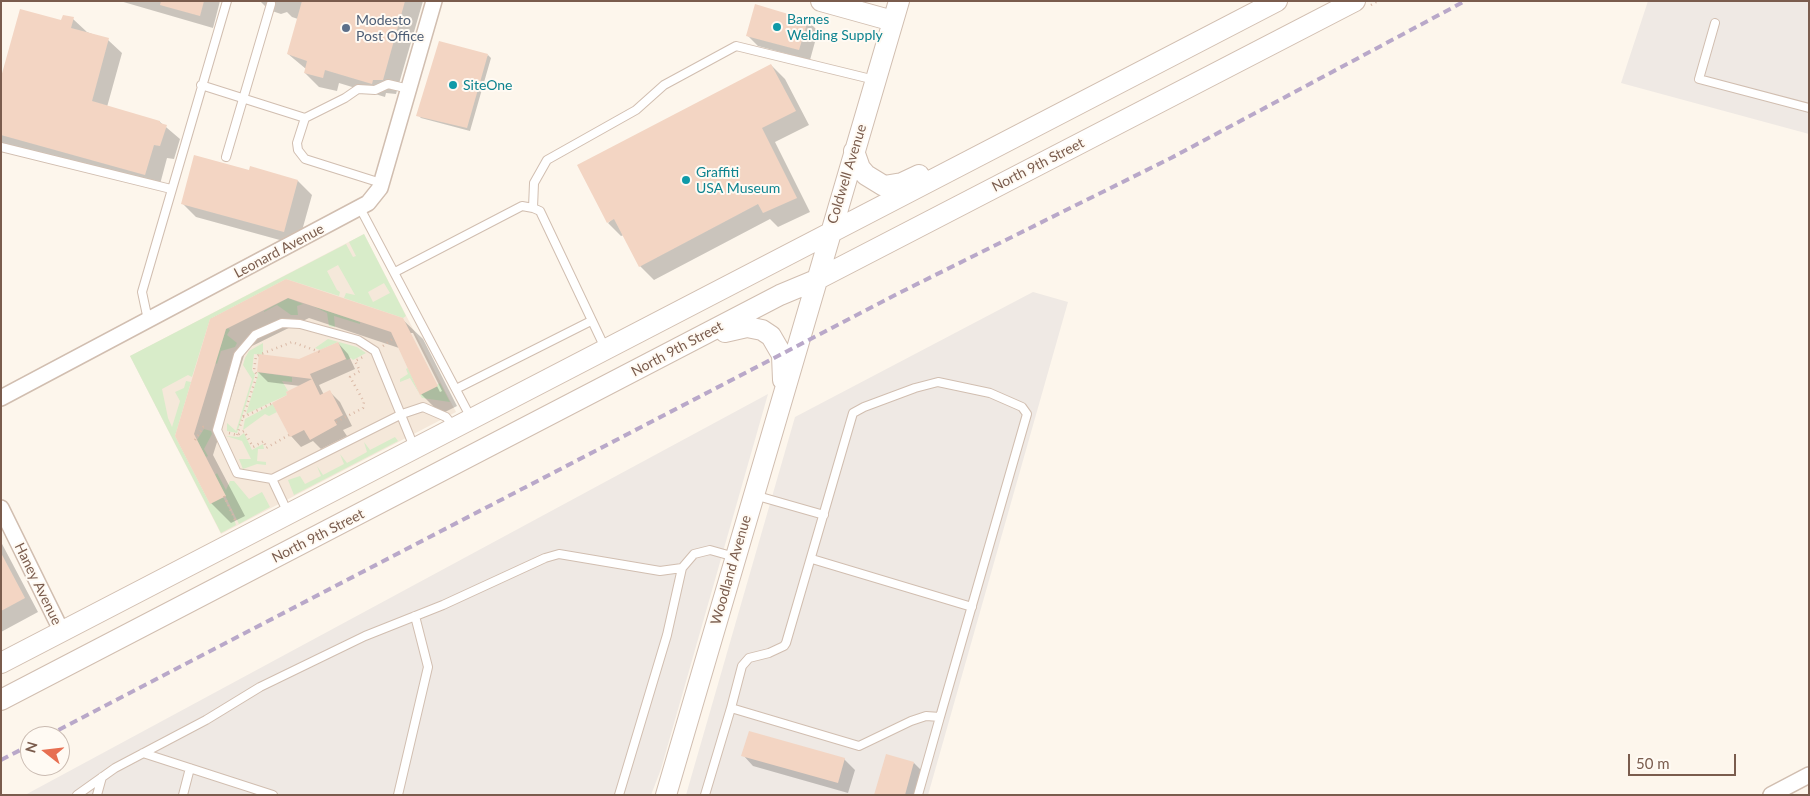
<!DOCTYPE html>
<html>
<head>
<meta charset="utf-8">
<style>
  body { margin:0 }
  #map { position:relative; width:1810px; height:796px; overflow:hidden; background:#fdf6ec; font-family:Lato,sans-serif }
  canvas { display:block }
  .frame { position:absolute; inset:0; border:2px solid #7a5c4d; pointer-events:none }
  .north { position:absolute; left:20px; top:726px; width:50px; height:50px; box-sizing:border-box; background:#fffaf3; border:1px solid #cabbb1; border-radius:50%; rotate:286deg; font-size:14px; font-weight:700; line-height:20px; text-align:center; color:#7a5c4d }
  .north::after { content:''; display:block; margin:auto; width:18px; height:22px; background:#e76f51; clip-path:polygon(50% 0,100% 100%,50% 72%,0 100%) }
  .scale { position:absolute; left:1628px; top:754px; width:108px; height:22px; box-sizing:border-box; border:2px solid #7a5c4d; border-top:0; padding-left:6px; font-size:15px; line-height:18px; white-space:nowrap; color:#7a5c4d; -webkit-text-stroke:4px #fffaf3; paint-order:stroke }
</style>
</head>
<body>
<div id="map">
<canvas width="1810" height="796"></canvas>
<div class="frame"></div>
<div class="north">N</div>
<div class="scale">50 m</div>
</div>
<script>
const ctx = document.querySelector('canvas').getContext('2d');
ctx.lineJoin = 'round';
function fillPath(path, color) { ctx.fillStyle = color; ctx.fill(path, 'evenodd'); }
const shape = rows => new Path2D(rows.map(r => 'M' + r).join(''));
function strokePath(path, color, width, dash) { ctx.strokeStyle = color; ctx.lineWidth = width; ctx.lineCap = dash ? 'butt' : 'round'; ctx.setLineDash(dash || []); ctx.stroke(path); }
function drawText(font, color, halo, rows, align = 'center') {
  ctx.font = font + ' Lato,sans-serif'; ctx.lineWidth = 4; ctx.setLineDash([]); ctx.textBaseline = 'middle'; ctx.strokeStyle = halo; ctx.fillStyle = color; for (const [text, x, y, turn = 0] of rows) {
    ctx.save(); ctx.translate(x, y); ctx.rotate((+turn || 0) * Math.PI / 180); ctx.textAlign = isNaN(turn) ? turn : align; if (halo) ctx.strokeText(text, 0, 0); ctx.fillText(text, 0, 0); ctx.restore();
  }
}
const residential = shape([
  [364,234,456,412,221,534,130,356]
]);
const industrial = shape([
  [1648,1,1809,1,1809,134,1621,83],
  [1033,292,1068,302,928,795,686,795,795,417],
  [768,394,661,769,651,795,25,795]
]);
const green = shape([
  [364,234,406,316,403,318,344,298,346,293,355,295,338,265,327,271,337,290,340,292,339,296,286,279,210,319,192,377,188,375,162,389,168,418,172,427,180,401,175,392,184,388,186,381,191,382,175,436,210,504,223,497,233,516,236,525,221,533,130,356,346,244,353,257,356,256,349,242],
  [384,283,390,293,373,302,368,292],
  [288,298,303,304,297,306,298,315,291,315,277,305,264,312,264,311],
  [313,306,360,322,360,324,334,316,335,327,329,326,327,313],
  [228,328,230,330,227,335,237,343,235,347,221,351,217,364,215,363,226,329],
  [328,339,357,347,366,353,353,360,351,358,347,360,338,342,320,350,315,348],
  [263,343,263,355,254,354,252,370,255,375,237,433,227,431,227,423,236,431,252,379,243,365,245,358,249,351],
  [408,368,420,395,440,383,450,402,422,398,410,378,400,382,400,379,408,374,406,369],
  [257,372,292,377,292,382,282,381,288,391,286,392,287,395,246,414,258,375],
  [273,404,277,412,269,416,265,414,243,430,245,419],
  [204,429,211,431,212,434,204,449,208,456,206,457,197,440],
  [244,433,252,450,263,444,264,449,258,449,257,461,266,462,266,465,257,464,243,469,239,459,251,459,242,441,226,436,239,437],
  [395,437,398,441,294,495,288,480,300,476,305,484,321,476,317,466,323,475,344,464,340,454,347,463,367,452,364,442,370,450],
  [217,473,226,490,230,481,234,481,249,499,262,492,270,507,239,524,215,475]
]);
const shadow = shape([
  [120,1,220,1,213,28],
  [260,1,423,1,396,94,386,93,385,97,339,83,337,91,319,87,305,73,306,69,288,54,298,19,292,17,287,12,281,14,269,10],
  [73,19,87,32,108,40,122,53,107,107,160,122,180,139,174,159,167,158,159,188,1,144,1,82,62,22],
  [808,21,818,31,810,60,758,46,747,35],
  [488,55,491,58,470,131,421,118,418,115],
  [771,65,785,79,809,125,775,142,810,212,778,227,770,219,654,280,640,266,624,235,621,236,608,223],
  [250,172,298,181,312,195,298,245,196,217,183,204],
  [286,280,402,319,423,339,457,406,441,414,421,394,399,348,309,318,246,349,213,455,245,516,231,523,211,503,176,436,211,319],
  [410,333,413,333,442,391,440,392],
  [338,343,348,354,355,369,319,385,324,395,330,392,340,402,352,426,343,430,347,436,321,449,313,441,301,447,291,436,300,386,268,382,258,372,299,360],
  [1,542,38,612,1,632],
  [743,755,844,759,855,770,848,793,753,766],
  [914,763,924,773,918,795,875,795]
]);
const building = shape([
  [161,1,204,1,200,16,160,5],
  [302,1,405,1,383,80,373,80,372,84,325,70,323,78,304,73,307,61,287,54],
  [755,4,808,20,799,50,746,36],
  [20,9,61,20,63,15,74,17,71,28,109,38,92,101,160,121,160,123,167,125,160,146,154,145,145,175,1,135,1,77],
  [439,41,488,54,467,128,416,116],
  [771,64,796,111,762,128,797,198,763,213,758,204,639,267,614,219,607,223,577,165],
  [194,155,249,170,250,166,298,180,284,232,181,204],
  [286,279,403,318,438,386,420,395,391,332,288,298,226,329,194,434,226,496,210,504,175,436,210,319],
  [338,342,346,359,310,374,320,395,330,390,343,415,334,420,337,425,310,440,304,430,290,437,272,403,287,395,286,392,312,379,257,372,259,354,299,359],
  [1,553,25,598,1,611],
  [749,731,845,758,838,783,741,756],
  [886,754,914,762,905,795,874,795]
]);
const path = shape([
  [1371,5,1378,1],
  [383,346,395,337],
  [243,417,273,403],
  [336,422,363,408,364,402,350,377,360,371,355,361,363,357],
  [229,433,237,435,244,431,253,447,264,441,266,448,289,435],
  [237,435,257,375,254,370,256,356,292,342,320,352],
  [195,440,203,427,207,428],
  [224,496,236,522]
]);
const service = shape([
  [1715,23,1699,79,1809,108],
  [201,85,305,118,345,98,358,89,375,90,388,84,409,89],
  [305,118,297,143,298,150,305,159,381,183],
  [1,147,171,189],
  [226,157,271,4],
  [360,208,471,418],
  [533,208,534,183,547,160,636,110,664,85,736,46,875,80],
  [395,272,522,206,533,208,540,211,605,348],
  [148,320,142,292,227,1],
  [456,389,591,321],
  [272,479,237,473,217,430,238,355,255,335,282,323,300,324,358,340,375,351,414,447],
  [754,495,824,515],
  [288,513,272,479,402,414,423,407,446,417,454,427],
  [812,559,972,607],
  [682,568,694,554,710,550,735,557],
  [731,708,742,666,749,658,769,653,784,646,786,643,853,413,864,407,915,388,938,382,990,393,1022,407,1027,414,940,717],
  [143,753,273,795],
  [77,795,115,768,206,720,260,687,365,636,443,605,545,558,559,554,660,571,682,568,667,635,619,795],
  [97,795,102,777],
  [183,795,190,768],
  [398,795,428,667,415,616],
  [705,795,731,708,859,746,911,721,926,716,940,717,918,795]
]);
const minor = shape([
  [1,398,368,203,380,188,434,1],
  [1,508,62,632],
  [1771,795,1809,775]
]);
const tertiary = shape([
  [821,1,893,21],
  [854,151,860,168,866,175,884,186,902,183,919,175],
  [725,332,747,327,762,330,771,336,782,355,783,380],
  [1,663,1277,1],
  [1,700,780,295,816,280,1355,1],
  [666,795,899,1]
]);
const rail = shape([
  [47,736,897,294,1171,158,1465,1],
  [1,760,30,745]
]);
const markers = [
  [777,27,5,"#0f9aa8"],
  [346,28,5,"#5c6f8a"],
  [453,85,5,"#0f9aa8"],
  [686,180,5,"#0f9aa8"]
];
const cultureNames = [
  ["Barnes",787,19],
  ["Welding Supply",787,35],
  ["SiteOne",463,85],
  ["Graffiti",696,172],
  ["USA Museum",696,188]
];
const serviceNames = [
  ["Modesto",356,20],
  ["Post Office",356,36]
];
const streetNames = [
  ["North 9th Street",1038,165,-27],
  ["Coldwell Avenue",847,174,-73],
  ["Leonard Avenue",279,251,-28],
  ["North 9th Street",677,349,-28],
  ["North 9th Street",318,536,-27],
  ["Woodland Avenue",731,570,-74],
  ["Haney Avenue",38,584,64]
];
fillPath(residential, '#f5e8da');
fillPath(industrial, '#efe9e4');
fillPath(green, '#d8ecc9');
fillPath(shadow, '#0003');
fillPath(building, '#f3d5c3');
strokePath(service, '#d1beb0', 10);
strokePath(minor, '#d1beb0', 18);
strokePath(tertiary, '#d1beb0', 22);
strokePath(path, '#d9b8a5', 2.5, [1, 4]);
strokePath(service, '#fff', 8);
strokePath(minor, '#fff', 15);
strokePath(tertiary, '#fff', 20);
strokePath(rail, '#b9a8c9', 4, [8, 5]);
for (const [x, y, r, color] of markers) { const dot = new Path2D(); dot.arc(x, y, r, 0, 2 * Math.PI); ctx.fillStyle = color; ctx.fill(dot); strokePath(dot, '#fffaf3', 2); }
drawText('14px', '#0d838f', '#fffaf3', cultureNames, 'left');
drawText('14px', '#4e5e75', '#fffaf3', serviceNames, 'left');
drawText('14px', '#7a5c4d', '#fffaf3', streetNames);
</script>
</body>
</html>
